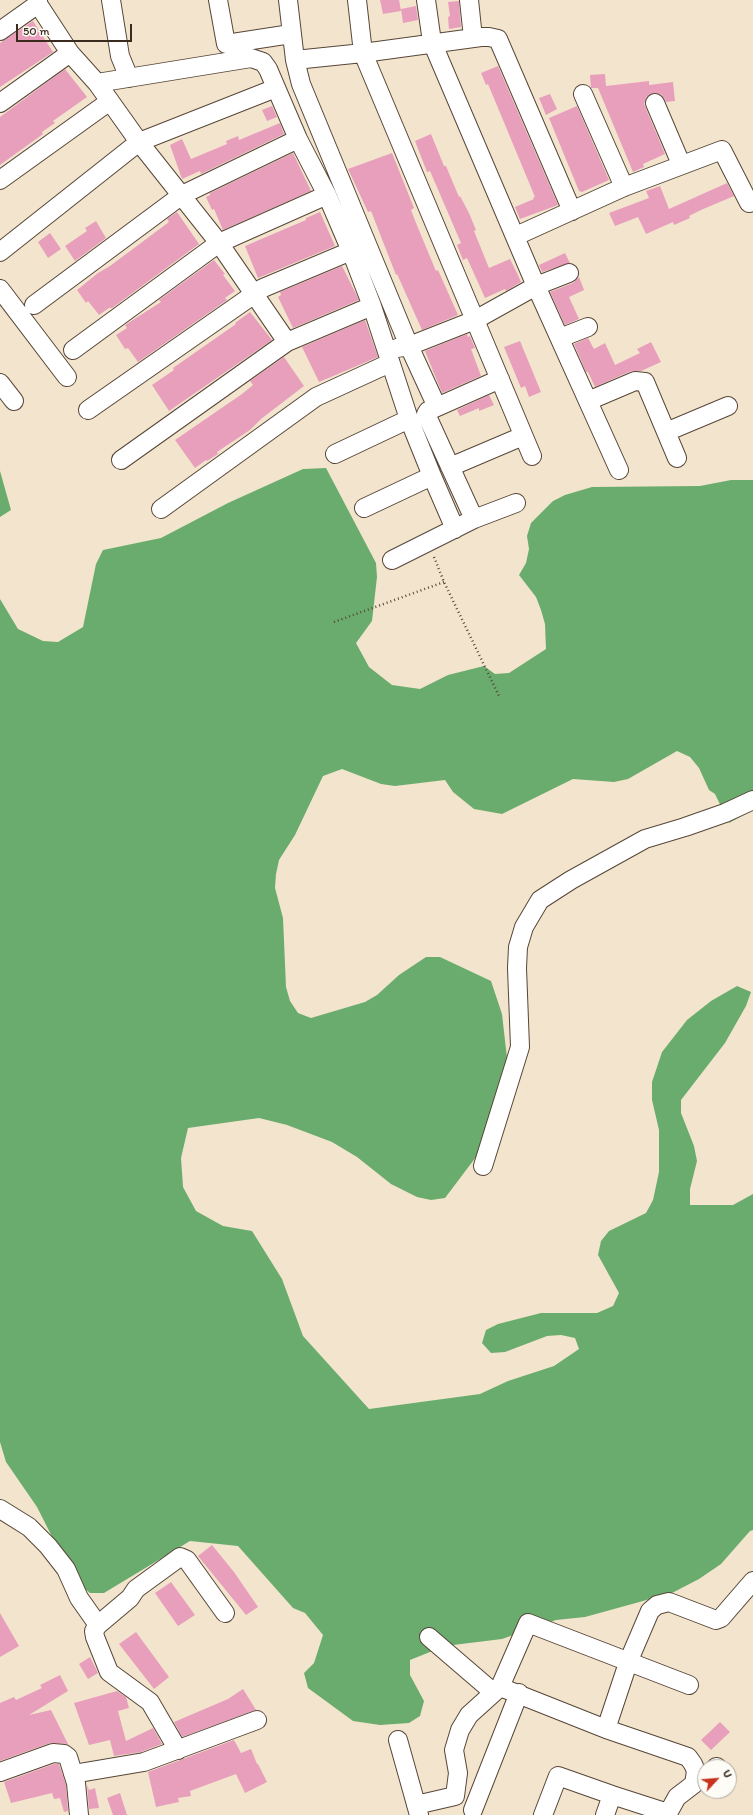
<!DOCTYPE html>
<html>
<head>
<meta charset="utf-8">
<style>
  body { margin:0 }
  #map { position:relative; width:753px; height:1815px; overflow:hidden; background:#f3e5cd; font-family:Itim,sans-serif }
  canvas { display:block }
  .north { position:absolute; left:697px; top:1759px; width:40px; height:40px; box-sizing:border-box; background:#fdfcf7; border:1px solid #afa8a0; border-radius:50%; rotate:64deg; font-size:11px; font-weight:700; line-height:16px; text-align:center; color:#3b2a1e }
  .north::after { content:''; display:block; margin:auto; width:14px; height:18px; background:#c8321e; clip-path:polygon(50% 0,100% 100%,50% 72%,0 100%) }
  .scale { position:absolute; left:16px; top:24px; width:116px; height:18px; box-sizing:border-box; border:2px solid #3b2a1e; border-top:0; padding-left:5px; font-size:12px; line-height:14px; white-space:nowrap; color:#3b2a1e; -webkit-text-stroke:3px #fdfcf7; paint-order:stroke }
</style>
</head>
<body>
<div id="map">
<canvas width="753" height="1815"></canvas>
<div class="north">U</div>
<div class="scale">50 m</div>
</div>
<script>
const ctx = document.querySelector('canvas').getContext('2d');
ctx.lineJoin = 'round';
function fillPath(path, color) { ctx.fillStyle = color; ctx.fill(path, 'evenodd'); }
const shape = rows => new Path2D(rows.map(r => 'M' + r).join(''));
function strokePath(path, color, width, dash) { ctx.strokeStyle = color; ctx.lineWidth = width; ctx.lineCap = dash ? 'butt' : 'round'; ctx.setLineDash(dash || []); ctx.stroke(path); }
const forest = shape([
  [326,468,376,563,377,577,372,621,356,643,369,667,392,685,420,689,448,675,484,666,495,674,509,673,546,649,545,624,541,610,536,597,519,575,526,563,529,549,527,536,531,523,553,501,565,495,592,487,700,486,731,480,753,480,753,810,729,823,715,794,709,790,699,768,690,757,677,751,628,779,614,782,573,779,502,814,474,809,453,792,445,780,395,786,381,784,342,769,323,776,295,835,279,860,276,874,275,888,283,918,286,987,290,1001,298,1013,311,1018,365,1002,377,995,399,975,426,957,440,957,491,981,502,1014,508,1067,479,1153,445,1198,431,1200,417,1197,391,1184,357,1157,332,1142,287,1125,259,1118,188,1128,181,1158,183,1187,196,1211,223,1226,252,1231,282,1279,303,1336,369,1409,480,1394,508,1381,554,1366,579,1349,575,1338,561,1335,547,1336,505,1352,491,1353,482,1343,486,1330,498,1324,541,1313,597,1313,613,1306,619,1293,598,1255,601,1241,609,1231,646,1213,653,1200,659,1172,659,1130,652,1100,652,1082,662,1052,687,1020,711,1001,737,986,751,992,746,1006,725,1043,681,1100,681,1113,694,1146,697,1161,690,1189,690,1205,733,1205,753,1194,753,1530,750,1531,721,1564,699,1579,672,1593,585,1617,556,1620,502,1639,445,1646,410,1660,410,1675,424,1701,420,1716,409,1723,380,1725,353,1721,308,1688,304,1673,314,1663,323,1635,305,1613,293,1608,238,1546,190,1541,104,1593,90,1593,74,1580,37,1507,6,1462,0,1442,0,599,18,629,43,641,58,642,83,627,96,564,103,550,161,538,228,503,303,469],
  [0,471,11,510,0,517]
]);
const building = shape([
  [380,0,399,0,401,11,383,14],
  [459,1,461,27,449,29,448,17,450,16,448,2],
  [416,6,418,20,403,23,401,9],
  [33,21,53,52,0,87,0,43],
  [498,66,558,205,520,219,515,207,534,199,533,197,535,197,488,84,486,85,481,73],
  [65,69,87,97,53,121,55,123,42,132,43,134,0,165,0,117],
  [605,74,606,86,649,81,649,85,673,82,675,101,666,102,662,95,656,93,647,96,644,104,665,154,643,164,644,167,633,172,598,88,591,88,590,75],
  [550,94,557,109,546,115,539,98],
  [272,106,277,117,267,121,262,110],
  [577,106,609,180,582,192,579,191,549,118],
  [280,123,284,134,201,174,200,171,182,179,170,145,182,139,191,159,227,144,226,141,238,136,239,140],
  [431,134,444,166,446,166,459,197,460,196,469,213,476,230,474,231,489,268,510,259,517,273,521,282,506,291,505,289,485,298,467,258,463,260,457,245,461,243,430,171,427,172,415,141],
  [293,153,311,191,223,230,214,209,212,210,206,197,210,195,210,193],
  [392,153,414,208,411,210,416,223,436,271,438,270,458,315,422,330,397,274,396,275,371,211,368,212,348,169],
  [727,183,734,196,701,210,689,216,690,218,674,225,673,222,646,234,638,217,615,226,609,213,649,198,646,191,660,186,669,209],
  [177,212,199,244,112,308,109,308,99,315,88,301,86,303,77,290,98,273,110,266,169,222,167,219],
  [320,212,335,246,258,278,245,246,306,220,306,218],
  [96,221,106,238,75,261,65,246,87,231,85,228],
  [50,233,61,249,48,258,38,242],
  [565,253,570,263,542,272,539,265],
  [214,260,225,274,223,275,235,291,225,298,227,300,138,362,128,348,125,349,116,335,127,328,125,325,161,302,159,300],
  [342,266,359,300,293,328,278,297,281,295,280,292],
  [579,277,584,290,569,297,579,319,565,325,550,292,573,283],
  [250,312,272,340,169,411,152,385,174,370,173,368,236,324,235,323],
  [365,320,378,357,319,382,302,347],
  [467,334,468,337,470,336,475,348,471,349,481,376,442,393,425,351],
  [588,338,594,349,605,343,615,365,640,353,637,349,651,342,661,362,641,371,631,371,595,387,588,372,586,372,574,344],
  [520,341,541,392,529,397,525,386,521,388,504,347],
  [284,357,304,386,261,419,250,430,217,452,218,454,207,461,206,460,195,468,175,440,242,394,253,385,250,381],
  [489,395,494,405,479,411,479,408,460,416,457,410],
  [212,1545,234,1572,258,1607,246,1615,198,1556],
  [171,1582,195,1615,178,1626,155,1593],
  [0,1613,19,1646,0,1657],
  [136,1632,169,1677,154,1689,119,1644],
  [90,1657,98,1673,88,1679,79,1664],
  [60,1675,68,1691,29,1715,51,1710,68,1744,50,1743,0,1761,0,1703,14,1697,16,1700,42,1688,40,1685],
  [243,1689,256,1710,182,1737,174,1722,228,1699],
  [117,1691,126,1697,129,1708,118,1711,126,1741,153,1728,162,1744,141,1752,114,1756,110,1740,89,1745,74,1703],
  [720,1722,730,1732,711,1750,701,1740],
  [234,1740,241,1753,251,1749,257,1764,258,1764,267,1782,245,1793,236,1774,190,1791,191,1796,178,1798,179,1802,156,1807,148,1772],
  [54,1764,59,1764,66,1785,68,1811,64,1812,60,1798,54,1799,52,1793,11,1803,4,1782],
  [87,1785,89,1790,95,1788,99,1808,89,1809],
  [120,1793,127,1815,113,1815,107,1798]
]);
const path = shape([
  [434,557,444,582,500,698],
  [334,622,444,582]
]);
const minor = shape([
  [38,0,38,4,70,53,97,83,139,142,219,243,287,342],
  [111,0,120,56,129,78],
  [218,0,226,44,291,34],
  [288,0,295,60,301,84,409,346,437,407,428,411,426,414,474,519,392,560],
  [357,0,363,53,481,37,489,37,498,39,572,211],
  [426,0,432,42,536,286,619,470],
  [469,0,473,38],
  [0,31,38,4],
  [295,60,363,53,532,456],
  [97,83,251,58,263,62,268,69,298,139,327,195,351,251,372,306,409,419,432,476,455,529],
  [583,94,624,187],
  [0,103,70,53],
  [655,103,681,164],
  [0,180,110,101],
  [516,236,624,187,722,150,749,203,753,202],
  [0,252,139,142,276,88],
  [0,289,67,377],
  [34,305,182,195,298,139],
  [560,338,588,327],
  [397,348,409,346,475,320,536,286,569,273],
  [73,350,219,243,327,195],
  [0,383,14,401],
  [588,401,635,381,645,382,677,458],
  [437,407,500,379],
  [88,410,263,288,351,251],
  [666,432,728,406],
  [335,454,409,419],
  [121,460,287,342,372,306],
  [450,467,523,436],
  [364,508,432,476],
  [161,509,316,397,390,363],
  [474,519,516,503],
  [483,1166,520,1047,517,968,518,947,524,927,540,900,571,880,645,839,685,827,725,813,753,800],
  [0,1509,29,1527,48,1546,66,1569,79,1598,98,1625],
  [429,1637,493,1692],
  [500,1687,528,1623,689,1685],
  [606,1729,688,1757,693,1764,696,1771,694,1784,677,1797,667,1815],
  [398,1740,419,1815],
  [178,1750,150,1702,109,1672,95,1637,94,1631,98,1625,130,1598,136,1589,180,1557,187,1560,225,1613],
  [716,1767,717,1767],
  [0,1772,53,1753,64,1754,68,1757,76,1783,79,1815],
  [73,1774,144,1762,257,1720],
  [416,1805,455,1796,458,1773,454,1750,460,1730,469,1715,500,1687,606,1729,629,1660,650,1611,657,1605,669,1602,716,1620,721,1618,753,1581],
  [473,1810,519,1693],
  [543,1815,558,1776,612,1795,668,1813],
  [605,1815,612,1795]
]);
fillPath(forest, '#6aac6e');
fillPath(building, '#e89fbc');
strokePath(minor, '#574638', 20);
strokePath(path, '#574638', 2.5, [1, 3]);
strokePath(minor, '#fff', 18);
</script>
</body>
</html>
